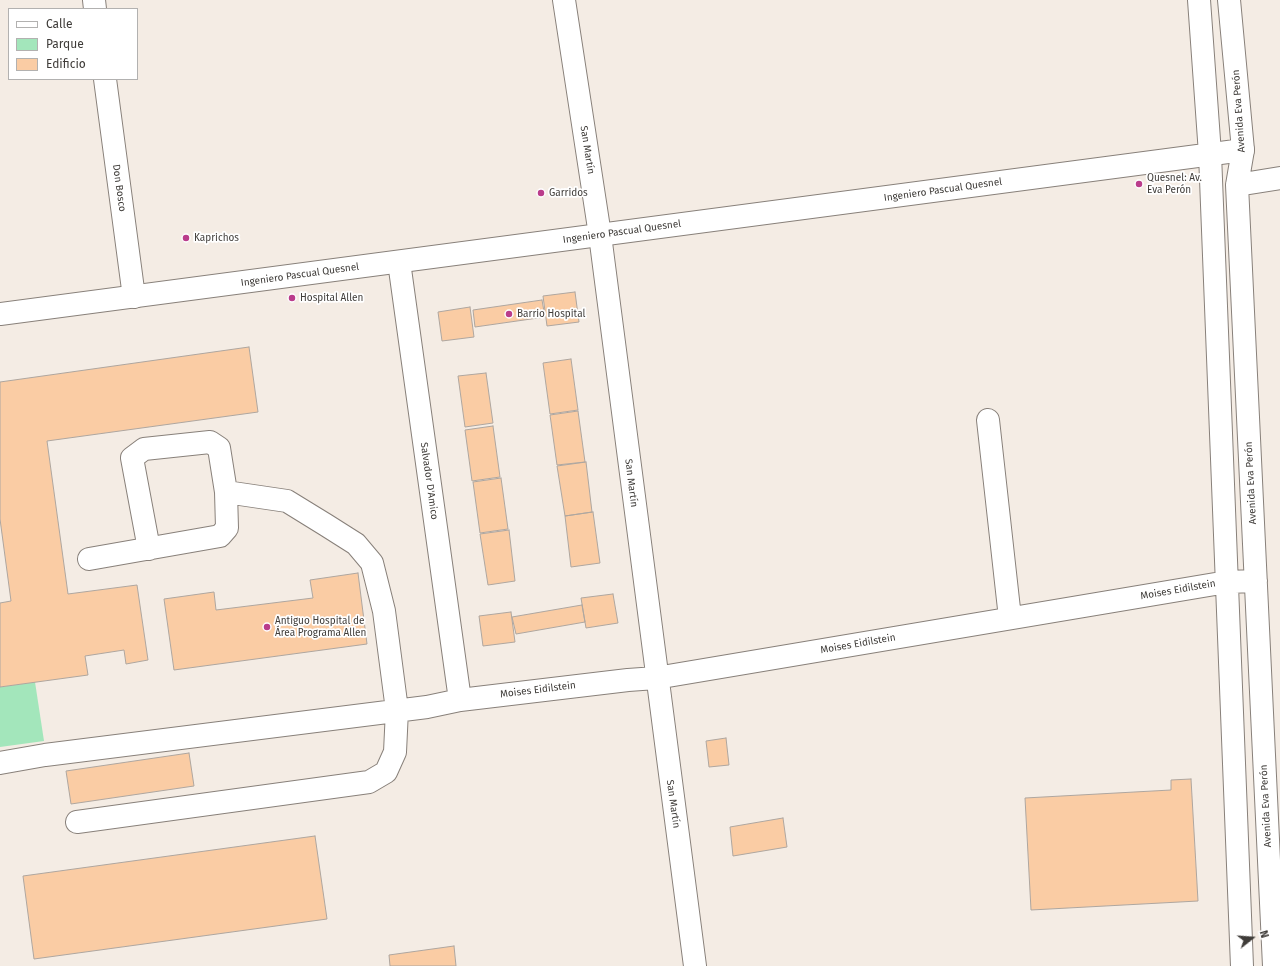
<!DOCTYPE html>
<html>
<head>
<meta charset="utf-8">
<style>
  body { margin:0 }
  #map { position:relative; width:1280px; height:966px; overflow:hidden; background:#f4ece4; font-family:"Fira Sans",sans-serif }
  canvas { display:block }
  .legend { position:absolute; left:8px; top:8px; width:130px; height:72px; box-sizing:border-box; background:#fff; border:1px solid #b2b1b0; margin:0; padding:5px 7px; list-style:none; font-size:12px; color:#3f3c39 }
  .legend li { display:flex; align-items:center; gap:8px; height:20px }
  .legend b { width:20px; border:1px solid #b2b1b0 }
  .north { position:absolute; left:1232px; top:918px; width:40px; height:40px; -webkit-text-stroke:3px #fff; paint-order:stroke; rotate:73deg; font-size:11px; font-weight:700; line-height:16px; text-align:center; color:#3f3c39 }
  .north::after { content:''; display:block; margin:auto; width:14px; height:18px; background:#3f3c39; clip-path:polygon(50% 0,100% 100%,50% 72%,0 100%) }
</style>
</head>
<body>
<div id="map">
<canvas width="1280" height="966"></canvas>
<ul class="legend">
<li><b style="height:5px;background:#fff"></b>Calle</li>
<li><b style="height:11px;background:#a3e6bb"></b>Parque</li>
<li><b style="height:11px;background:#facca4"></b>Edificio</li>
</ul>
<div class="north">N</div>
</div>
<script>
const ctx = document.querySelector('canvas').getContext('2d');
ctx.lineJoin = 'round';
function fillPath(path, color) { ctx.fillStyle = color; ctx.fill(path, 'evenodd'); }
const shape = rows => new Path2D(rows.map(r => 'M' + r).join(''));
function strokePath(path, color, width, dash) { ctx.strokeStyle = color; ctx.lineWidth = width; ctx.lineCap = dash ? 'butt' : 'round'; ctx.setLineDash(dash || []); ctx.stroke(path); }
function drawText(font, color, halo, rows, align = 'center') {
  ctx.font = font + ' "Fira Sans",sans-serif'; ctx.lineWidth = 3.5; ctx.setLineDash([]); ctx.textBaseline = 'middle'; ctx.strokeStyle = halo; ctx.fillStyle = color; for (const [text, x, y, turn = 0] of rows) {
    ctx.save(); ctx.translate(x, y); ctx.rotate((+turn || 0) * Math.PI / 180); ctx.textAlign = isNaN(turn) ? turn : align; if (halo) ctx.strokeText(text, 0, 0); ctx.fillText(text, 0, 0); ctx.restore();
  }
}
const green = shape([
  [35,682,44,741,0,747,0,687]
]);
const building = shape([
  [575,292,579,322,547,326,543,296,575,292],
  [542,300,545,317,475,327,473,310,542,300],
  [470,307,474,337,442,341,438,312,470,307],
  [249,347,258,412,47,441,68,594,137,585,148,660,126,664,124,650,85,656,88,675,0,687,0,603,11,601,0,519,0,382,249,347],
  [571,359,578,410,550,414,543,363,571,359],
  [486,373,493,423,465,427,458,376,486,373],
  [578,411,585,462,557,465,550,415,578,411],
  [493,426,500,477,472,481,465,430,493,426],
  [586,462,592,512,565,516,557,466,586,462],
  [501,478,508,529,480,533,473,482,501,478],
  [593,512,600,563,571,567,565,516,593,512],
  [509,530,515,581,488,585,480,534,509,530],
  [358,573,367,644,174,670,164,599,214,592,216,610,313,598,310,580,358,573],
  [613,594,618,623,586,628,581,598,613,594],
  [582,605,585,622,516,634,512,617,582,605],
  [511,612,515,642,483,646,479,616,511,612],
  [726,738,729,765,709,767,706,741,726,738],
  [189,753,194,786,71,804,66,771,189,753],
  [1191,779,1198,901,1031,910,1025,798,1171,790,1171,780,1191,779],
  [783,818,787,847,733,856,730,827,783,818],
  [315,836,327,919,34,959,23,876,315,836],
  [454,946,456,966,390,966,389,955,454,946]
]);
const minor = shape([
  [94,0,95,9],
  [564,0,600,235,695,966],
  [105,79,134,297],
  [1243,150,1237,185,1274,966],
  [1210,154,1242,966],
  [1237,185,1280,178],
  [399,262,460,700],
  [988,420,1010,618],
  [149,549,132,458,144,449,210,442,219,448,226,492],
  [0,763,45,755,427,707,460,700,628,680,656,678,1227,582,1256,581],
  [77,822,369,782,386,772,395,752,397,710,384,611,372,563,356,544,326,525,287,501,226,492,227,528,220,536,89,559]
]);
const major = shape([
  [1199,0,1210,154],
  [0,314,1243,150,1229,0]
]);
const markers = [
  [1139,184,4,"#ba3c8b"],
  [541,193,4,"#ba3c8b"],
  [186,238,4,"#ba3c8b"],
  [292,298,4,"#ba3c8b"],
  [509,314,4,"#ba3c8b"],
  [267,627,4,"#ba3c8b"]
];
const streetNames = [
  ["Avenida Eva Perón",1239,111,-94],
  ["San Martín",587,150,81],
  ["Don Bosco",119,188,82],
  ["Ingeniero Pascual Quesnel",943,190,-8],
  ["Ingeniero Pascual Quesnel",622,232,-8],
  ["Ingeniero Pascual Quesnel",300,275,-8],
  ["Salvador D'Amico",429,481,82],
  ["San Martín",631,483,83],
  ["Avenida Eva Perón",1251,483,-93],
  ["Moises Eidilstein",1178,590,-10],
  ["Moises Eidilstein",858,644,-10],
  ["Moises Eidilstein",538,690,-7],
  ["San Martín",673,804,82],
  ["Avenida Eva Perón",1266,806,-93]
];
const poiNames = [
  ["Quesnel: Av.",1147,178],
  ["Eva Perón",1147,190],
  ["Garridos",549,193],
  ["Kaprichos",194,238],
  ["Hospital Allen",300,298],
  ["Barrio Hospital",517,314],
  ["Antiguo Hospital de",275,621],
  ["Área Programa Allen",275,633]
];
fillPath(green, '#a3e6bb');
fillPath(building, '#facca4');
strokePath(building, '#aea69f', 1);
strokePath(minor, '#88807a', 24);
strokePath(major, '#88807a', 24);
strokePath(minor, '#fff', 22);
strokePath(major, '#fff', 22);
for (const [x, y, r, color] of markers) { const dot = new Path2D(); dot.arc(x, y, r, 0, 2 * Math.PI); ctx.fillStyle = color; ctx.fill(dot); strokePath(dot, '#fff', 1.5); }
drawText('10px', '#3f3c39', '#fff', streetNames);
drawText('10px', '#3f3c39', '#fff', poiNames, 'left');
</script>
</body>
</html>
